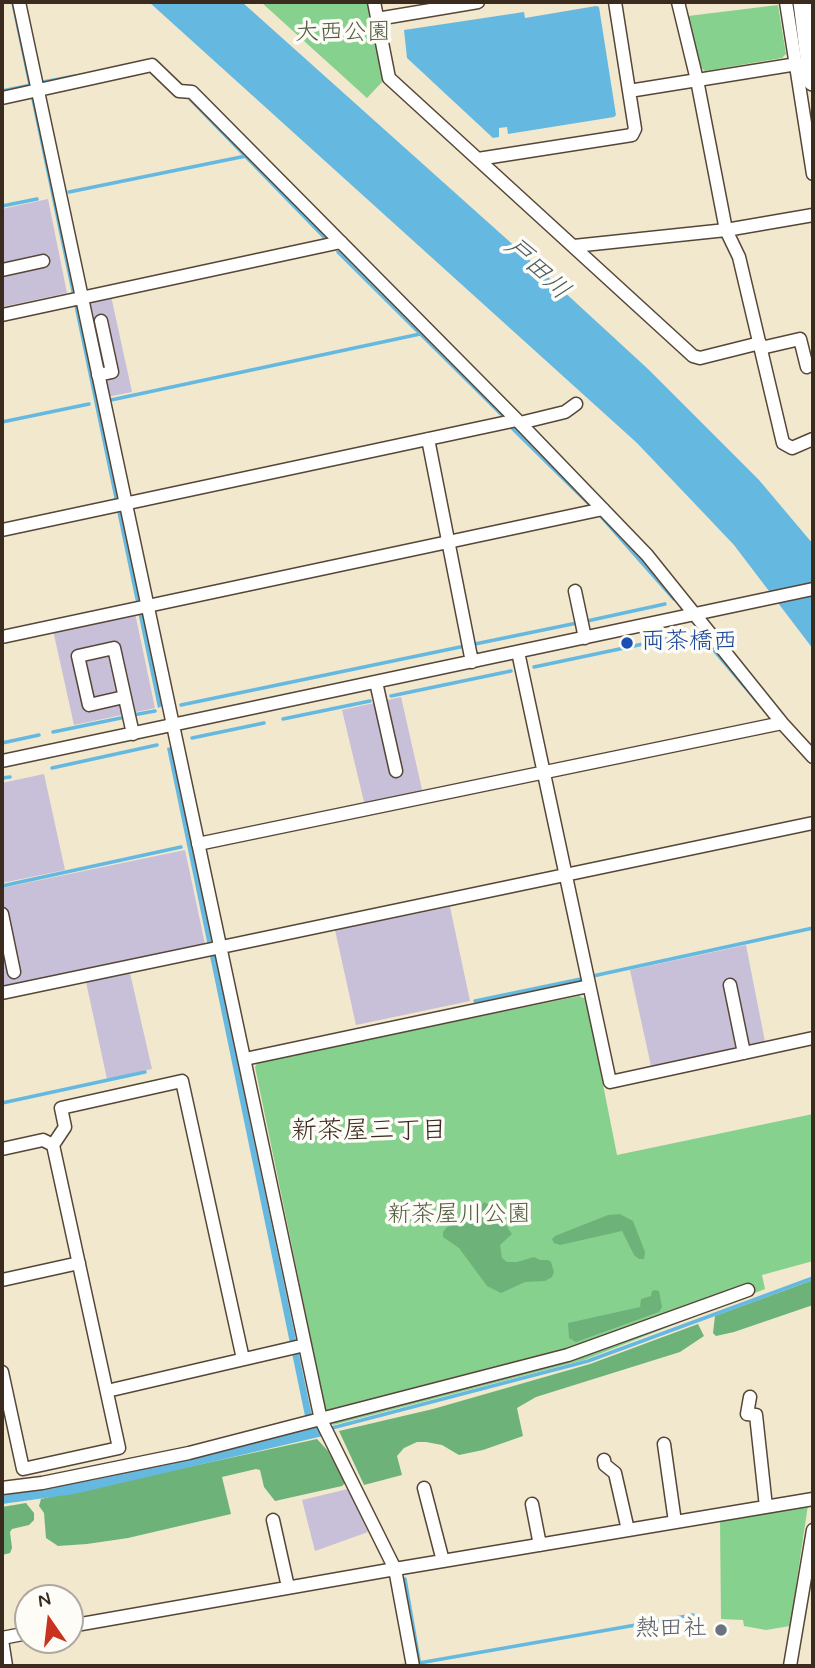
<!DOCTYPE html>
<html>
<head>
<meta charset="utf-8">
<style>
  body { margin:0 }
  #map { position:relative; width:815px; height:1668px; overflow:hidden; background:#f1e8ce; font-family:Mynerve,sans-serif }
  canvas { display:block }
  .frame { position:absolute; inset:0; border:4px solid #3b2a1e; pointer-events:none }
  .north { position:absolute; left:14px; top:1584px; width:70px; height:70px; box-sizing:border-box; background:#fdfcf7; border:2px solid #afa8a0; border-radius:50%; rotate:346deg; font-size:19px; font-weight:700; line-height:28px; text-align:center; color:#3b2a1e }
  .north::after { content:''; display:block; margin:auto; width:24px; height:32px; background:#c8321e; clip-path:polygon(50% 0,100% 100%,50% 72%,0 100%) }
</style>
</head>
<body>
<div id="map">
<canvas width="815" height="1668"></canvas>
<div class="frame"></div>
<div class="north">N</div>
</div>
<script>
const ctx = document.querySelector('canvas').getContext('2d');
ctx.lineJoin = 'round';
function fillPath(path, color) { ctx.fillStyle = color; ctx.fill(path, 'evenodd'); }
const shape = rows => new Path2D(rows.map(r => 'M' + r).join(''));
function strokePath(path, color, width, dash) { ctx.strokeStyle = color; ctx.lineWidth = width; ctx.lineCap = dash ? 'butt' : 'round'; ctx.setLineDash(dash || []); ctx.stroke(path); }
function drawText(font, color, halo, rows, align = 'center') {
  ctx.font = font + ' Mynerve,"Klee One",sans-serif'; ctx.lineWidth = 7; ctx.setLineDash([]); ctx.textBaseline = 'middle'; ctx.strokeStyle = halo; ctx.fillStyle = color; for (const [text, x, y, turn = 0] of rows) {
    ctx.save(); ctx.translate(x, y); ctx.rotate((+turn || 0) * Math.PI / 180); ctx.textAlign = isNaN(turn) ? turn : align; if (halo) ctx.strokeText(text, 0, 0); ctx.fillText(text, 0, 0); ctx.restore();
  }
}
const industrial = shape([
  [48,199,67,293,2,307,2,209],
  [111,296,132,392,107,397,88,304,90,300],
  [135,613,155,708,74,725,53,630],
  [401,697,423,794,365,806,342,710],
  [44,774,65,870,2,883,2,783],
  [185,850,205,944,2,987,2,888],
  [450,907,470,1001,356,1025,335,930],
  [746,945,765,1042,651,1066,630,970],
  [130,973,152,1069,107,1079,86,982],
  [348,1489,368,1532,315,1551,302,1500]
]);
const green = shape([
  [261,2,368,2,384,80,367,98],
  [778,5,786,54,782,58,705,71,700,67,688,16],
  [579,996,586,999,617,1155,813,1114,813,1261,762,1275,765,1289,584,1360,333,1425,326,1412,255,1067,258,1062],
  [808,1505,790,1626,766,1630,744,1626,743,1620,721,1619,720,1520]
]);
const forest = shape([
  [484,1202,494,1207,512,1234,500,1245,502,1258,507,1262,517,1262,534,1257,540,1260,548,1260,551,1262,554,1272,552,1277,545,1281,525,1282,501,1293,487,1286,459,1248,443,1237,443,1232,447,1227,464,1220,478,1210],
  [620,1214,633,1221,645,1252,644,1259,639,1259,634,1255,622,1231,560,1245,554,1243,552,1239,555,1236,608,1215],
  [813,1280,813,1305,734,1332,716,1336,713,1333,715,1316],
  [656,1290,659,1291,662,1307,659,1312,576,1342,569,1338,568,1323,640,1307,641,1299,651,1296,652,1291],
  [698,1324,704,1336,680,1352,536,1397,517,1408,523,1436,483,1450,459,1455,442,1445,426,1442,417,1442,404,1448,397,1456,402,1475,364,1485,339,1431,433,1409,590,1364],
  [317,1439,328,1451,345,1483,342,1486,275,1501,264,1487,260,1470,256,1469,222,1477,231,1514,128,1538,87,1544,58,1546,46,1538,44,1513,39,1506,41,1499],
  [26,1503,34,1513,34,1520,29,1525,12,1529,10,1532,12,1548,10,1553,2,1555,2,1507]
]);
const water = shape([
  [11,2,15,2,36,98,162,706,158,708],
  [149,2,242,2,510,242,648,369,759,480,813,544,813,649,734,545,637,443],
  [596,6,599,7,616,115,614,117,508,134,507,127,499,128,499,137,493,138,407,58,404,30,524,12,525,18],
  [171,747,312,1416,323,1436,74,1494,2,1504,2,1494,93,1480,190,1459,310,1428,305,1416,167,748]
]);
const stream = shape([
  [43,82,75,76],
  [2,91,31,85],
  [190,99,325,238],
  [69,192,246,156],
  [2,206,37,199],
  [338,252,504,417],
  [111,400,420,334],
  [2,422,89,404],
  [512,428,592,507],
  [599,514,674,599],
  [587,621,665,604],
  [697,630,761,706],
  [689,634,698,632],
  [475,644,577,623],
  [534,667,667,639],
  [391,696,511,671],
  [181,705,465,646],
  [133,715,155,711],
  [283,719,370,701],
  [53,732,121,718],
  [192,738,264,723],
  [2,743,39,735],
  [52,768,157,745],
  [2,778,10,777],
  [2,886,181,847],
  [593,976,813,928],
  [475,1001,581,979],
  [2,1103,145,1072],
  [328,1429,588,1361,813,1278],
  [405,1579,420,1666],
  [419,1663,693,1615],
  [399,1666,407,1665]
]);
const minor = shape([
  [19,2,321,1420,395,1569,413,1666],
  [374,2,389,78,693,356,700,358,760,343],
  [678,2,697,80,726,230,739,257,783,443,792,448,813,439],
  [786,2,813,174],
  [377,19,478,2],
  [629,91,797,64],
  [2,98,152,65,179,91,192,92,517,420,647,555,782,723,813,757],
  [478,159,632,135,635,129,615,2],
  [574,246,726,230,813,215],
  [2,270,43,261],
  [2,315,341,242],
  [761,348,800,339,807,367],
  [98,375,112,372,101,321],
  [520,423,565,412,576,404],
  [428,439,472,662],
  [2,530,517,420],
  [575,591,585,638],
  [2,637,603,509],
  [518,652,610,1082,813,1038],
  [376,682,396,771],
  [124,697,89,705,78,656,114,648,133,734],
  [2,761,813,589],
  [198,844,782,723],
  [2,914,14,972],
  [730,985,744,1053],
  [2,993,813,823],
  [245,1059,589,986],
  [2,1149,43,1140,53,1145],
  [2,1280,79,1263],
  [2,1372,23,1469,119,1448,53,1145,65,1127,61,1108,182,1081,243,1359],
  [107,1391,305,1345],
  [750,1397,747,1414,756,1415,766,1507],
  [664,1444,675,1522],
  [604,1460,605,1465,615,1473,628,1530],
  [2,1488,42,1483,189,1453,568,1355,748,1290],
  [424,1488,443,1561],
  [532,1504,540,1545],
  [273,1520,288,1587],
  [70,1626,395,1569,813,1499],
  [2,1638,28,1633],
  [2,1640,6,1666],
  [790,1666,813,1530]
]);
const highway = shape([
  [803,2,813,81]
]);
const markers = [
  [627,643,7,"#1a4fb4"],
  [721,1630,7,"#6b7280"]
];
const parkNames = [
  ["大西公園",343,34],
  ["新茶屋川公園",459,1216]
];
const transitNames = [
  ["両茶橋西",641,643]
];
const worshipNames = [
  ["熱田社",707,1630]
];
const waterNames = [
  ["戸田川",536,270,43]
];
const neighbourhoodNames = [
  ["新茶屋三丁目",369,1133]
];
fillPath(industrial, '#c8bfd8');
fillPath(green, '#87d18e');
fillPath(forest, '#6db379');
fillPath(water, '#65b9e1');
strokePath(stream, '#65b9e1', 3.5);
strokePath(minor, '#564638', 15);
strokePath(highway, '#564638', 22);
strokePath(minor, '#fff', 12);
strokePath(highway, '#fff', 19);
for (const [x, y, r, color] of markers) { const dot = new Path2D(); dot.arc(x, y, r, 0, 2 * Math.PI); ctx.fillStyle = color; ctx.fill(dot); strokePath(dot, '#fdfcf7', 2.5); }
drawText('24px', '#525c40', '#fdfcf7', parkNames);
drawText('24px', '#164399', '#fdfcf7', transitNames, 'left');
drawText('24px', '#5b616d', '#fdfcf7', worshipNames, 'right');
drawText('italic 26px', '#4a5c62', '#fdfcf7', waterNames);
drawText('26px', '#3b2a1e', '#fdfcf7', neighbourhoodNames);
</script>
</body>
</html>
